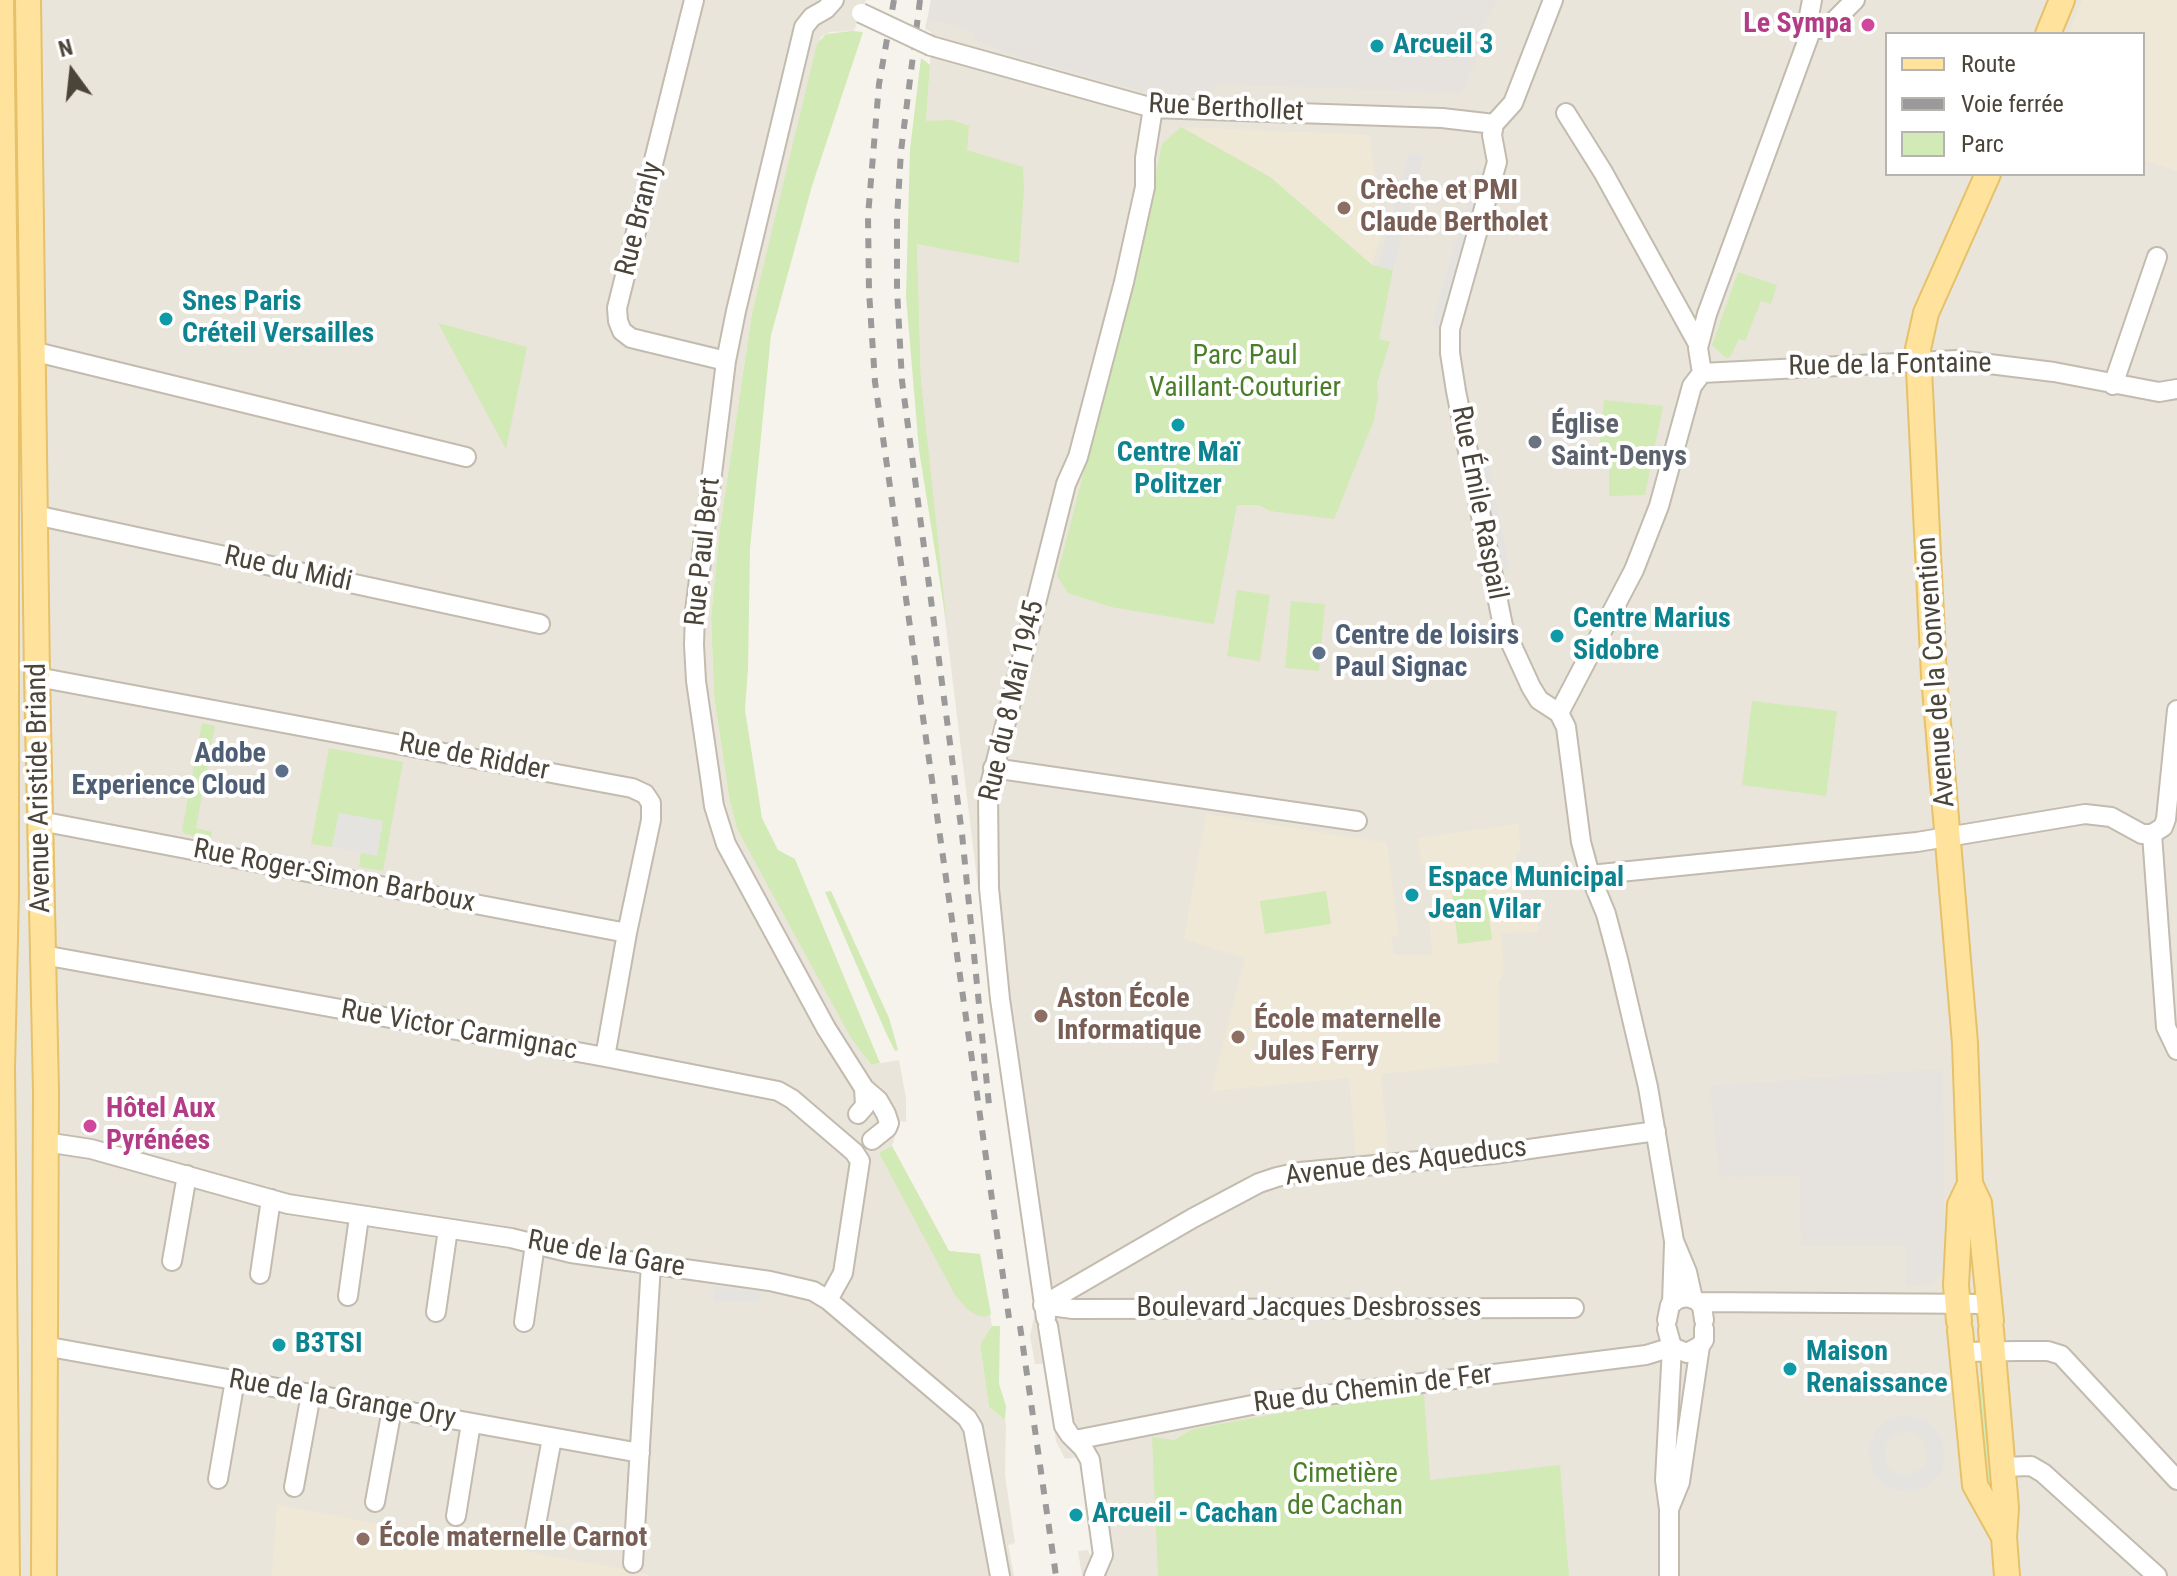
<!DOCTYPE html>
<html>
<head>
<meta charset="utf-8">
<style>
  body { margin:0 }
  #map { position:relative; width:2177px; height:1576px; overflow:hidden; background:#f6f3ec; font-family:"Roboto Condensed",sans-serif }
  canvas { display:block }
  .legend { position:absolute; left:1885px; top:32px; width:260px; height:144px; box-sizing:border-box; background:#fff; border:2px solid #b7b4b0; margin:0; padding:10px 14px; list-style:none; font-size:24px; color:#4b4439 }
  .legend li { display:flex; align-items:center; gap:16px; height:40px }
  .legend b { width:40px; border:2px solid #b7b4b0 }
  .north { position:absolute; left:32px; top:32px; width:80px; height:80px; -webkit-text-stroke:6px #fff; paint-order:stroke; rotate:345deg; font-size:22px; font-weight:700; line-height:32px; text-align:center; color:#4b4439 }
  .north::after { content:''; display:block; margin:auto; width:28px; height:36px; background:#4b4439; clip-path:polygon(50% 0,100% 100%,50% 72%,0 100%) }
</style>
</head>
<body>
<div id="map">
<canvas width="2177" height="1576"></canvas>
<ul class="legend">
<li><b style="height:10px;background:#ffe39c"></b>Route</li>
<li><b style="height:10px;background:#9a9a9a"></b>Voie ferrée</li>
<li><b style="height:22px;background:#d2eab5"></b>Parc</li>
</ul>
<div class="north">N</div>
</div>
<script>
const ctx = document.querySelector('canvas').getContext('2d');
ctx.lineJoin = 'round';
function fillPath(path, color) { ctx.fillStyle = color; ctx.fill(path, 'evenodd'); }
const shape = rows => new Path2D(rows.map(r => 'M' + r).join(''));
function strokePath(path, color, width, dash) { ctx.strokeStyle = color; ctx.lineWidth = width; ctx.lineCap = dash ? 'butt' : 'round'; ctx.setLineDash(dash || []); ctx.stroke(path); }
function drawText(font, color, halo, rows, align = 'center') {
  ctx.font = font + ' "Roboto Condensed",sans-serif'; ctx.lineWidth = 8; ctx.setLineDash([]); ctx.textBaseline = 'middle'; ctx.strokeStyle = halo; ctx.fillStyle = color; for (const [text, x, y, turn = 0] of rows) {
    ctx.save(); ctx.translate(x, y); ctx.rotate((+turn || 0) * Math.PI / 180); ctx.textAlign = isNaN(turn) ? turn : align; if (halo) ctx.strokeText(text, 0, 0); ctx.fillText(text, 0, 0); ctx.restore();
  }
}
const residential = shape([
  [0,0,866,0,854,31,830,32,821,37,752,313,720,527,711,617,714,696,729,797,737,829,870,1065,899,1060,906,1098,906,1122,900,1121,892,1146,949,1251,980,1254,992,1326,980,1344,989,1407,1005,1420,1006,1425,1005,1475,1015,1543,1008,1545,1014,1576,0,1576],
  [931,0,2177,0,2177,1576,1082,1576,1078,1551,1088,1550,1090,1555,1094,1554,1080,1457,1065,1459,1056,1441,1044,1364,1035,1364,1030,1336,1035,1312,996,1034,943,602,921,379,917,244,930,65,931,32,925,29],
  [1887,34,2143,34,2143,174,1887,174]
]);
const industrial = shape([
  [931,0,1497,0,1474,47,1480,51,1461,93,1218,84,1209,95,1151,94,1015,56,973,39,975,33,943,23,931,20,926,29],
  [1943,1069,1944,1271,1929,1285,1906,1286,1906,1246,1801,1246,1800,1176,1719,1177,1710,1087,1712,1086]
]);
const education = shape([
  [2082,0,2177,0,2177,171,2143,160,2143,34,2068,34],
  [1181,127,1369,135,1383,226,1372,265,1270,177],
  [1206,814,1387,843,1398,936,1391,937,1394,955,1433,955,1429,920,1434,919,1429,870,1422,863,1418,838,1518,824,1521,852,1515,853,1523,903,1534,902,1539,932,1501,933,1504,972,1499,983,1498,1062,1381,1074,1388,1151,1356,1155,1349,1078,1211,1091,1245,958,1184,939],
  [277,1505,648,1574,648,1576,272,1576]
]);
const green = shape([
  [852,31,863,32,812,186,771,335,750,548,748,669,745,710,762,818,778,850,795,859,880,1063,871,1065,850,1036,737,829,729,797,714,696,711,617,720,527,752,313,817,44,826,34],
  [921,58,930,65,926,121,952,120,969,126,967,150,1023,167,1024,188,1019,263,917,244,921,379,947,627,919,450,906,297,910,149],
  [1181,127,1270,177,1372,265,1393,270,1379,339,1390,342,1377,383,1378,396,1374,420,1334,519,1270,511,1259,505,1237,505,1214,624,1111,607,1068,593,1057,576,1131,288,1162,144],
  [1738,272,1777,285,1771,304,1761,301,1745,341,1739,339,1730,357,1726,358,1712,345],
  [438,323,527,347,506,449],
  [1604,400,1663,406,1645,495,1609,496,1609,463,1598,462],
  [1237,590,1270,595,1260,661,1227,656],
  [1291,601,1325,604,1319,671,1285,668],
  [1752,701,1837,711,1826,796,1742,785],
  [202,723,215,726,196,828,212,832,211,839,185,834,182,830],
  [329,748,403,762,383,871,359,867,361,853,377,855,382,821,339,813,332,847,311,844],
  [1484,874,1492,940,1458,944,1450,878],
  [831,891,889,1018,898,1050,895,1051,886,1033,825,892],
  [1326,891,1331,924,1265,934,1260,901],
  [892,1146,949,1251,980,1254,991,1314,985,1317,977,1315,968,1310,955,1295,879,1153],
  [992,1326,1000,1326,999,1384,1006,1406,1005,1420,989,1407,980,1344],
  [1986,1381,1992,1483,1987,1486,1984,1485,1973,1382],
  [1424,1394,1430,1480,1560,1465,1569,1576,1158,1576,1152,1437,1174,1440,1193,1429,1281,1413]
]);
const parking = shape([
  [1409,152,1423,156,1393,270,1378,266],
  [1477,170,1504,178,1466,304,1460,338,1445,334,1432,323],
  [1488,459,1509,567,1497,576,1476,470],
  [339,813,383,821,377,856,332,847],
  [714,1286,761,1292,759,1303,714,1301],
  [1905,1415,1924,1419,1932,1425,1942,1440,1944,1449,1944,1466,1939,1475,1924,1488,1912,1492,1885,1487,1873,1473,1868,1455,1875,1431,1887,1420],
  [1908,1431,1921,1437,1928,1455,1924,1467,1907,1476,1889,1469,1884,1455,1888,1441,1893,1435]
]);
const minor = shape([
  [694,0,617,308,618,321,622,331,631,338,726,361],
  [834,0,826,9,812,17,804,27,736,311,726,361,695,611,694,645,696,681,710,777,714,806,726,844,826,1028,864,1088,878,1100,886,1114,889,1123,887,1128,872,1140],
  [1812,28,1821,29,1830,25,1855,0],
  [931,46,1153,108,1442,118,1494,124],
  [1566,113,1603,172,1698,344],
  [1494,124,1492,135,1497,162,1450,329,1450,353,1456,391,1503,626,1531,687,1539,700,1559,713,1566,727,1581,842,1590,875,1606,914,1618,959,1648,1087,1674,1241,1687,1272,1693,1299],
  [1494,124,1513,103,1553,0],
  [32,351,466,457],
  [1702,373,1698,348,1707,314,1812,28,1809,16,1812,0],
  [2113,385,2157,257],
  [35,515,540,624],
  [37,677,632,788,645,794,651,803,651,820,627,933,605,1057],
  [1559,713,1634,570,1659,506,1692,386,1702,373,1957,360,2054,372,2159,392,2177,389],
  [993,768,1357,821],
  [40,821,627,933],
  [2152,834,2166,1027,2177,1050],
  [2152,834,2163,827,2166,819,2177,710],
  [1590,875,1917,842,2085,814,2111,817,2142,834,2152,834],
  [43,955,605,1057,778,1091,792,1099,854,1152,860,1161,843,1273,828,1300],
  [858,1114,865,1106,864,1088],
  [45,1142,91,1149,288,1204,511,1238,571,1253,770,1281,813,1291,828,1300,967,1418,973,1428,1000,1576],
  [172,1261,187,1175],
  [260,1274,271,1199],
  [348,1296,359,1217],
  [1698,1302,1990,1304],
  [1672,1303,1674,1244],
  [1043,1305,1193,1218,1259,1183,1277,1177,1300,1172,1494,1154,1656,1131],
  [1043,1305,1073,1309,1574,1308],
  [436,1312,448,1229],
  [1046,1318,1000,999,989,888,988,793,1066,484,1078,457,1124,282,1145,187,1145,158,1153,108],
  [1667,1320,1670,1305,1678,1299,1687,1297,1696,1300,1702,1306,1704,1320],
  [524,1322,535,1244],
  [1048,1326,1064,1426,1070,1435,1083,1448,1090,1460,1103,1555,1094,1576],
  [1667,1329,1672,1347,1687,1353,1700,1346,1704,1340,1704,1329],
  [44,1346,640,1453],
  [1962,1352,2018,1351,2048,1351,2061,1355,2177,1480],
  [1075,1440,1262,1403,1646,1355,1672,1347,1665,1480,1669,1509,1669,1576],
  [2000,1467,2031,1466,2043,1473,2157,1576],
  [218,1479,235,1380],
  [294,1487,311,1394],
  [375,1502,392,1409],
  [1669,1509,1680,1482,1700,1346],
  [456,1516,471,1423],
  [535,1530,552,1438],
  [633,1563,651,1264]
]);
const major = shape([
  [1,0,6,388,6,895,2,1068,7,1576],
  [28,0,37,677,46,1091,44,1576],
  [2048,34,2062,0],
  [1988,174,1926,313,1918,349,1934,676,1965,1043,1970,1184,1979,1203,1991,1321],
  [1959,1321,1956,1285,1960,1205,1970,1184],
  [1960,1330,1975,1485,2004,1537],
  [1991,1330,2006,1508,2004,1537,2007,1576]
]);
const rail = shape([
  [894,0,879,84,868,216,869,291,875,382,1009,1318],
  [920,0,901,151,897,218,897,290,902,381,962,834,989,1105],
  [1020,1326,1056,1576]
]);
const minorBridge = shape([
  [861,13,931,46]
]);
const markers = [
  [1868,25,8,"#d1479c"],
  [1377,46,8,"#0f9aa8"],
  [1344,208,8,"#8d6e63"],
  [166,319,8,"#0f9aa8"],
  [1178,425,8,"#0f9aa8"],
  [1535,442,8,"#6b7280"],
  [1557,636,8,"#0f9aa8"],
  [1319,653,8,"#5c6f8a"],
  [282,771,8,"#5c6f8a"],
  [1412,895,8,"#0f9aa8"],
  [1041,1016,8,"#8d6e63"],
  [1238,1037,8,"#8d6e63"],
  [90,1126,8,"#d1479c"],
  [279,1345,8,"#0f9aa8"],
  [1790,1369,8,"#0f9aa8"],
  [1076,1515,8,"#0f9aa8"],
  [363,1539,8,"#8d6e63"]
];
const hotelNames = [
  ["Le Sympa",1852,25],
  ["Hôtel Aux",106,1110,"left"],
  ["Pyrénées",106,1142,"left"]
];
const cultureNames = [
  ["Arcueil 3",1393,46],
  ["Snes Paris",182,303],
  ["Créteil Versailles",182,335],
  ["Centre Maï",1178,454,"center"],
  ["Politzer",1178,486,"center"],
  ["Centre Marius",1573,620],
  ["Sidobre",1573,652],
  ["Espace Municipal",1428,879],
  ["Jean Vilar",1428,911],
  ["B3TSI",295,1345],
  ["Maison",1806,1353],
  ["Renaissance",1806,1385],
  ["Arcueil - Cachan",1092,1515]
];
const streetNames = [
  ["Rue Berthollet",1226,109,3],
  ["Rue Branly",640,219,-76],
  ["Rue de la Fontaine",1890,366,-1],
  ["Rue Émile Raspail",1478,503,79],
  ["Rue Paul Bert",704,552,-84],
  ["Rue du Midi",288,570,12],
  ["Avenue de la Convention",1937,672,-94],
  ["Rue du 8 Mai 1945",1013,701,-77],
  ["Rue de Ridder",474,758,11],
  ["Avenue Aristide Briand",40,788,-91],
  ["Rue Roger-Simon Barboux",334,877,11],
  ["Rue Victor Carmignac",459,1031,10],
  ["Avenue des Aqueducs",1406,1163,-7],
  ["Rue de la Gare",606,1255,10],
  ["Boulevard Jacques Desbrosses",1309,1309],
  ["Rue du Chemin de Fer",1373,1390,-7],
  ["Rue de la Grange Ory",342,1400,10]
];
const educationNames = [
  ["Crèche et PMI",1360,192],
  ["Claude Bertholet",1360,224],
  ["Aston École",1057,1000],
  ["Informatique",1057,1032],
  ["École maternelle",1254,1021],
  ["Jules Ferry",1254,1053],
  ["École maternelle Carnot",379,1539]
];
const parkNames = [
  ["Parc Paul",1245,357],
  ["Vaillant-Couturier",1245,389],
  ["Cimetière",1345,1475],
  ["de Cachan",1345,1507]
];
const worshipNames = [
  ["Église",1551,426],
  ["Saint-Denys",1551,458]
];
const serviceNames = [
  ["Centre de loisirs",1335,637],
  ["Paul Signac",1335,669],
  ["Adobe",266,755,"right"],
  ["Experience Cloud",266,787,"right"]
];
fillPath(residential, '#eae5da');
fillPath(industrial, '#e6e2dd');
fillPath(education, '#efe8d6');
fillPath(green, '#d2eab5');
fillPath(parking, '#e5e3e0');
strokePath(minor, '#c2bbae', 22);
strokePath(major, '#e6c16a', 28);
strokePath(minor, '#fff', 18);
strokePath(major, '#ffe39c', 24);
strokePath(rail, '#9a9a9a', 6, [10, 10]);
strokePath(minorBridge, '#c2bbae', 22, []);
strokePath(minorBridge, '#fff', 18);
for (const [x, y, r, color] of markers) { const dot = new Path2D(); dot.arc(x, y, r, 0, 2 * Math.PI); ctx.fillStyle = color; ctx.fill(dot); strokePath(dot, '#fff', 3); }
drawText('bold 28px', '#b23c85', '#fff', hotelNames, 'right');
drawText('bold 28px', '#0d838f', '#fff', cultureNames, 'left');
drawText('28px', '#4b4439', '#fff', streetNames);
drawText('bold 28px', '#785e54', '#fff', educationNames, 'left');
drawText('28px', '#4a7f2a', '#fff', parkNames);
drawText('bold 28px', '#5b616d', '#fff', worshipNames, 'left');
drawText('bold 28px', '#4e5e75', '#fff', serviceNames, 'left');
</script>
</body>
</html>
